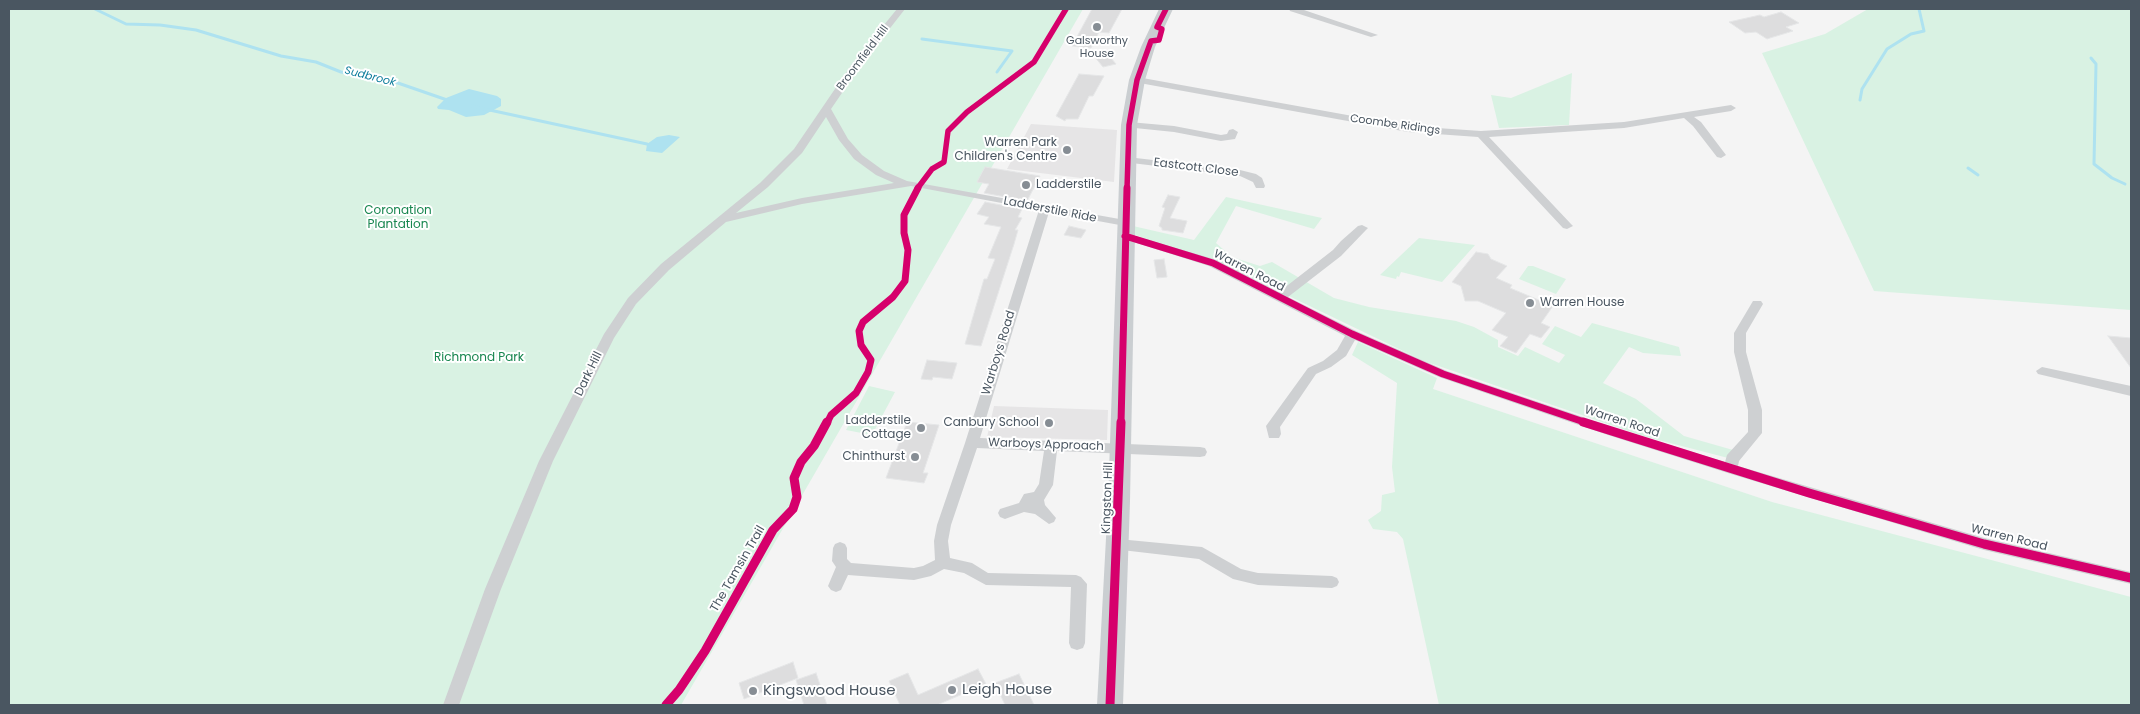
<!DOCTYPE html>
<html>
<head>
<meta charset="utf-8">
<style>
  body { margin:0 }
  #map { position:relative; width:2140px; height:714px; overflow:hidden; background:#f4f4f4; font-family:Poppins,sans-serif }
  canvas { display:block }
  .frame { position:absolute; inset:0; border:10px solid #4a5661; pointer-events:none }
</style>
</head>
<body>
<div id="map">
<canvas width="2140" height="714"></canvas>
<div class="frame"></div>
</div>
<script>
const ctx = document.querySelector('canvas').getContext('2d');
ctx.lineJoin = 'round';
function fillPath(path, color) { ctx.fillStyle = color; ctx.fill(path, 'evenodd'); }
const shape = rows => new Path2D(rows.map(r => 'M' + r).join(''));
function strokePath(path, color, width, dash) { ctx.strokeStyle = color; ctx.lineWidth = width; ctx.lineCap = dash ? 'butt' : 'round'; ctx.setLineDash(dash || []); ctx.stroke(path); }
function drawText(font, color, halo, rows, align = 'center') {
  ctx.font = font + ' Poppins,sans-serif'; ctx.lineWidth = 4; ctx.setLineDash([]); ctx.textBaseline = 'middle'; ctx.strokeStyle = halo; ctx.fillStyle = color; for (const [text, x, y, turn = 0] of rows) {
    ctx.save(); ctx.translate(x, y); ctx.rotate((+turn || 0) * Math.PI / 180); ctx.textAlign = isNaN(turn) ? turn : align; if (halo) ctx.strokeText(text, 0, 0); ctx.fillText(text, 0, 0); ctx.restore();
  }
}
const education = shape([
  [1031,124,1117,130,1114,182,1007,169],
  [994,406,1108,410,1107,440,987,437]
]);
const green = shape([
  [9,9,1083,9,681,705,9,705],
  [1868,9,2131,9,2131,310,1874,291,1762,53,1825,34],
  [1572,73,1569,125,1499,128,1491,95,1511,98],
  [1226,197,1322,218,1314,229,1236,206,1216,243,1232,257,1260,266,1272,262,1334,298,1369,307,1456,321,1474,327,1498,340,1498,347,1518,356,1525,347,1559,363,1565,355,1542,344,1555,326,1581,337,1592,323,1679,347,1681,356,1643,353,1629,347,1603,383,1636,399,1684,436,1740,452,1732,459,1643,436,1424,361,1216,261,1178,251,1133,234,1133,226,1194,240],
  [1419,238,1475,245,1442,282,1401,272,1399,277,1397,276,1396,279,1380,275],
  [1528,266,1533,266,1566,279,1556,294,1519,279],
  [1358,342,1437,378,1433,389,1772,502,2131,597,2131,705,1439,705,1403,539,1397,532,1373,529,1368,520,1381,511,1382,495,1395,492,1392,467,1397,383,1352,355],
  [869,386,895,392,872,435,846,430]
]);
const water = shape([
  [469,89,497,96,501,99,501,106,484,115,466,117,449,110,438,109,437,107,446,98],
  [669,135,680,137,662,153,646,151,647,144,657,137]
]);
const stream = shape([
  [95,9,126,24,160,25,196,30,281,56,316,62,341,72,395,82,450,101],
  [922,39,1012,51,997,72],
  [2091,58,2096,64,2094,164,2112,178,2125,184],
  [1860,100,1862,89,1887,49,1911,34,1924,31,1919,9],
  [471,106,647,144],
  [1968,168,1978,175]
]);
const building = shape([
  [1092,9,1122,9,1109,33,1099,32,1091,48,1072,46,1092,9],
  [1781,12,1799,23,1786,27,1793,31,1770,38,1767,39,1756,32,1745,33,1729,22,1760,15,1764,17,1781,12],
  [1089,50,1106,52,1116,64,1103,67,1089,50],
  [1079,74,1104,76,1093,96,1089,96,1078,119,1066,119,1065,121,1056,116,1079,74],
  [985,167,1040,176,1027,201,984,193,989,184,977,182,985,167],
  [1168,195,1180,197,1170,218,1187,221,1183,233,1162,230,1162,228,1159,226,1165,208,1162,207,1168,195],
  [985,202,1022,209,1018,217,1022,218,1015,230,1018,230,1014,244,981,346,965,344,984,279,987,279,995,259,988,258,1001,227,984,224,989,217,977,214,985,202],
  [1069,226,1086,230,1081,238,1064,235,1069,226],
  [1476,252,1488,254,1491,259,1507,266,1496,278,1512,285,1510,288,1553,306,1541,323,1550,327,1541,338,1530,334,1516,353,1500,346,1508,337,1492,330,1506,313,1478,301,1465,301,1461,286,1452,282,1476,252],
  [1164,259,1167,277,1157,278,1154,260,1164,259],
  [2108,336,2131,338,2131,368,2108,336],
  [927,360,957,363,952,379,933,377,932,380,921,379,927,360],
  [907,422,939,425,923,473,928,473,924,483,886,478,907,422],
  [793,662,798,678,744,699,739,683,793,662],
  [978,669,986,684,937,705,900,705,889,681,908,673,918,695,978,669],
  [816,673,827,705,804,705,796,680,816,673],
  [1019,674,1034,705,1005,705,995,683,1019,674]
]);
const street = shape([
  [897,9,905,9,859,68,831,109,848,139,862,155,884,171,907,181,1125,220,1131,223,1125,226,1049,212,980,438,1200,447,1205,448,1207,452,1205,456,1200,457,1057,451,1053,485,1044,500,1045,505,1056,518,1054,522,1049,524,1035,514,1024,512,1005,519,1000,517,998,513,1000,509,1019,503,1024,494,1034,492,1039,484,1044,451,977,448,951,525,948,541,950,558,972,563,988,573,1076,575,1081,577,1087,584,1085,643,1083,648,1077,650,1071,648,1069,643,1071,587,986,585,964,573,944,569,931,576,914,580,848,575,841,590,836,592,831,590,828,586,836,567,832,561,833,548,835,544,840,542,845,544,847,548,847,559,851,563,914,568,923,566,935,560,934,541,937,525,965,443,1039,210,911,186,802,204,726,222,669,270,636,304,614,338,553,461,501,589,459,705,443,705,485,589,539,461,604,334,628,298,661,264,760,183,794,149,852,64,897,9],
  [826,117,839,140,854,159,876,175,894,183,802,198,736,213,768,187,802,153,826,117],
  [1289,9,1301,9,1378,35,1371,37,1290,11,1289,9],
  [1137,77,1408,126,1481,131,1624,122,1731,105,1736,108,1731,111,1694,117,1701,122,1726,155,1721,158,1717,157,1693,126,1684,118,1624,128,1489,137,1571,224,1573,226,1567,229,1563,228,1478,137,1408,132,1134,82,1132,80,1137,77],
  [1129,122,1174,126,1221,135,1227,134,1229,130,1233,129,1238,132,1235,139,1221,141,1174,132,1125,127,1125,123,1129,122],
  [1127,157,1240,170,1256,174,1262,178,1265,186,1264,188,1256,188,1253,182,1240,176,1123,162,1123,158,1127,157],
  [1362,225,1368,228,1366,230,1341,256,1288,297,1356,331,1447,371,1618,429,1725,462,1727,455,1748,432,1748,410,1734,352,1734,333,1753,301,1761,301,1763,304,1746,333,1746,352,1762,410,1762,433,1739,461,1738,466,1984,538,2131,572,2131,584,1984,550,1731,474,1608,435,1439,377,1355,340,1346,356,1331,367,1316,374,1280,427,1281,434,1279,438,1269,438,1266,426,1308,368,1323,361,1337,350,1345,336,1209,266,1121,238,1119,236,1125,233,1217,260,1279,292,1333,250,1341,241,1358,226,1362,225],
  [2042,367,2131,386,2131,396,2038,374,2036,371,2042,367],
  [1118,539,1202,547,1241,569,1258,573,1332,576,1337,578,1339,582,1337,586,1332,588,1258,585,1233,579,1199,559,1113,549,1111,545,1113,541,1118,539]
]);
const primary = shape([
  [1159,9,1173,9,1155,47,1145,80,1137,125,1130,501,1123,705,1097,705,1108,501,1121,125,1129,80,1141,47,1159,9]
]);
const cyclewayFar2 = shape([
  [917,189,932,169,944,162,948,131,967,112,1034,62,1066,9],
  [1127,189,1129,125,1137,80,1151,41,1159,40,1162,29,1157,27,1166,9]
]);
const cyclewayFar1 = shape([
  [1125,236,1213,263,1352,334,1443,374,1587,423],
  [827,423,831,415,856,393,868,372,871,360,861,345,859,331,863,322,893,297,905,281,908,250,904,233,904,215,918,188],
  [1121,423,1127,188]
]);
const cycleway = shape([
  [1583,422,1809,493,1984,544,2131,578],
  [666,705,679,690,705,651,773,530,793,509,797,497,794,478,801,462,814,446,827,422],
  [1110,705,1121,422]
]);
const markers = [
  [1097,27,5,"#868d94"],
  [1067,150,5,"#868d94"],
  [1026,185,5,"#868d94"],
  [1530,303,5,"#868d94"],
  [1049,423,5,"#868d94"],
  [921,428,5,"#868d94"],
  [915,457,5,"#868d94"],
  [952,690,5,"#868d94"],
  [753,691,5,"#868d94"]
];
const farPoinames = [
  ["Galsworthy",1097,41],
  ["House",1097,54]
];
const farStreetnames = [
  ["Broomfield Hill",863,58,-53],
  ["Coombe Ridings",1395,125,8]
];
const farWaternames = [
  ["Sudbrook",370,77,14]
];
const poiNames = [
  ["Warren Park",1057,143],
  ["Children's Centre",1057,157],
  ["Ladderstile",1036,185,"left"],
  ["Warren House",1540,303,"left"],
  ["Ladderstile",911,421],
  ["Cottage",911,435],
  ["Canbury School",1039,423],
  ["Chinthurst",905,457]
];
const streetNames = [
  ["Eastcott Close",1196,168,7],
  ["Ladderstile Ride",1050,210,11],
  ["Warren Road",1249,271,27],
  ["Warboys Road",999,353,-73],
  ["Dark Hill",589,374,-64],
  ["Warren Road",1622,422,18],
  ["Warboys Approach",1046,445,2],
  ["Kingston Hill",1108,498,-88],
  ["Warren Road",2009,538,14],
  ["The Tamsin Trail",738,569,-60]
];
const parkNames = [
  ["Coronation",398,211],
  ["Plantation",398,225],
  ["Richmond Park",479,358]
];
const nearPoinames = [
  ["Leigh House",962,690],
  ["Kingswood House",763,691]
];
fillPath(education, '#e6e5e6');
fillPath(green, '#d9f2e3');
fillPath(water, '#aee2f0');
strokePath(stream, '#aee2f0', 3);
fillPath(building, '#ddddde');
strokePath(building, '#e5e6e7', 1);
fillPath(street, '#ced0d2');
fillPath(primary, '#caced1');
strokePath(cyclewayFar2, '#d6006c', 5.5);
strokePath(cyclewayFar1, '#d6006c', 7);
strokePath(cycleway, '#d6006c', 9);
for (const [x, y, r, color] of markers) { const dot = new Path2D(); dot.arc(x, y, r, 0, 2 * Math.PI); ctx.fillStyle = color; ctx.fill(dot); strokePath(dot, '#fff', 2); }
drawText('11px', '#4a5661', '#fff', farPoinames);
drawText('11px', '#4a5661', '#fff', farStreetnames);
drawText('italic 11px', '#0c7c9b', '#fff', farWaternames);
drawText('12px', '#4a5661', '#fff', poiNames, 'right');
drawText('12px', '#4a5661', '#fff', streetNames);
drawText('12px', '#17864f', '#fff', parkNames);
drawText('15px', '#4a5661', '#fff', nearPoinames, 'left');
</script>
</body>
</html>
